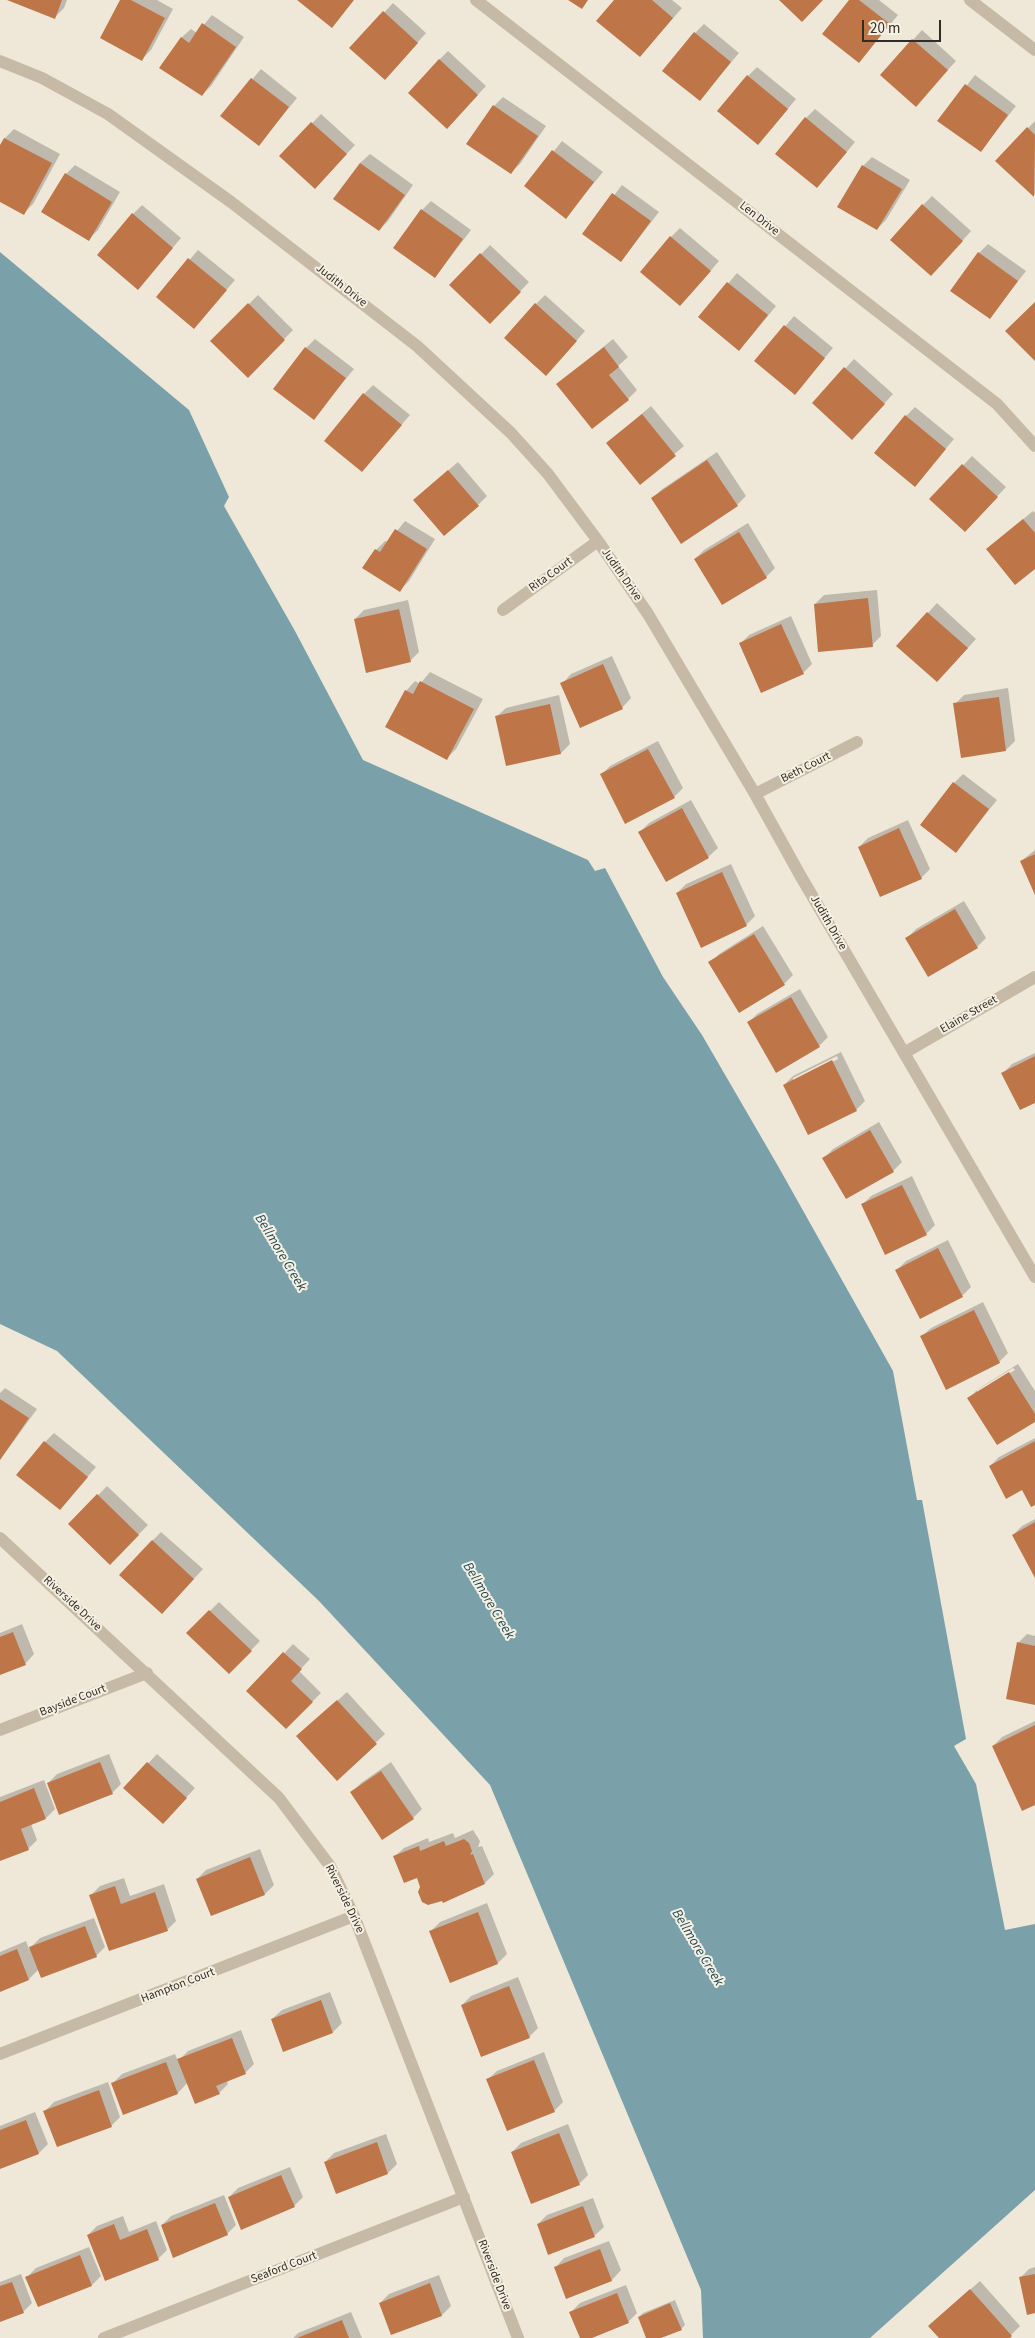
<!DOCTYPE html>
<html>
<head>
<meta charset="utf-8">
<style>
  body { margin:0 }
  #map { position:relative; width:1035px; height:2338px; overflow:hidden; background:#efe8d9; font-family:"Source Sans 3",sans-serif }
  canvas { display:block }
  .scale { position:absolute; left:862px; top:20px; width:79px; height:22px; box-sizing:border-box; border:2px solid #332c26; border-top:0; padding-left:6px; font-size:15px; line-height:18px; white-space:nowrap; color:#332c26; -webkit-text-stroke:4px #f7f1e4; paint-order:stroke }
</style>
</head>
<body>
<div id="map">
<canvas width="1035" height="2338"></canvas>
<div class="scale">20 m</div>
</div>
<script>
const ctx = document.querySelector('canvas').getContext('2d');
ctx.lineJoin = 'round';
function fillPath(path, color) { ctx.fillStyle = color; ctx.fill(path, 'evenodd'); }
const shape = rows => new Path2D(rows.map(r => 'M' + r).join(''));
function strokePath(path, color, width, dash) { ctx.strokeStyle = color; ctx.lineWidth = width; ctx.lineCap = dash ? 'butt' : 'round'; ctx.setLineDash(dash || []); ctx.stroke(path); }
function drawText(font, color, halo, rows, align = 'center') {
  ctx.font = font + ' "Source Sans 3",sans-serif'; ctx.lineWidth = 4; ctx.setLineDash([]); ctx.textBaseline = 'middle'; ctx.strokeStyle = halo; ctx.fillStyle = color; for (const [text, x, y, turn = 0] of rows) {
    ctx.save(); ctx.translate(x, y); ctx.rotate((+turn || 0) * Math.PI / 180); ctx.textAlign = isNaN(turn) ? turn : align; if (halo) ctx.strokeText(text, 0, 0); ctx.fillText(text, 0, 0); ctx.restore();
  }
}
const water = shape([
  [0,252,189,410,229,497,224,506,295,631,363,760,588,860,595,871,605,868,663,977,702,1035,778,1166,893,1371,917,1500,922,1500,966,1739,954,1746,976,1784,1005,1930,1035,1924,1035,2190,870,2338,703,2338,701,2290,490,1785,319,1601,57,1351,0,1324]
]);
const shadow = shape([
  [10,0,67,0,64,8,55,17],
  [121,0,157,0,173,9,151,50,142,59],
  [616,0,672,0,682,8,648,47],
  [851,0,879,0,898,15,859,62],
  [393,3,426,33,394,69,351,48],
  [212,15,244,37,211,86,202,95,181,38,191,29,197,33],
  [704,24,739,53,700,99,695,33],
  [922,30,956,61,924,96,881,75],
  [448,51,486,86,456,118,439,60],
  [757,67,796,99,767,134,748,76],
  [261,69,297,98,259,144,222,115],
  [975,75,1016,106,980,151,939,121],
  [503,97,546,126,520,164,510,173,468,143,494,106],
  [815,109,855,142,826,177,806,118],
  [321,114,355,145,324,178,281,156],
  [1035,121,1035,194,1034,195,1028,128],
  [14,129,60,154,33,204,24,213,0,201,0,148,5,138],
  [562,141,603,172,566,217,526,186],
  [370,154,413,185,388,221,379,230,360,163],
  [872,157,910,180,886,220,877,229,863,166],
  [75,165,120,192,98,230,89,239,66,174],
  [622,185,659,212,621,261,584,234],
  [932,196,971,231,940,266,923,205],
  [431,201,471,230,435,277,422,210],
  [142,205,181,238,138,288,133,214],
  [680,228,719,261,689,296,671,237],
  [988,244,1026,271,990,317,979,253],
  [490,245,529,282,490,323,451,285],
  [198,250,235,280,194,327,158,297],
  [737,273,776,306,748,340,700,317],
  [258,295,293,330,248,376,212,341],
  [545,295,585,331,555,365,536,304],
  [794,316,833,348,795,393,756,361],
  [315,339,354,369,313,418,306,348],
  [613,339,628,357,618,366,637,390,628,399,558,384],
  [854,359,893,394,861,429,814,403],
  [373,385,410,415,362,471,364,394],
  [651,406,684,446,640,483,607,443],
  [915,407,954,439,915,485,906,416],
  [717,452,746,496,737,505,682,542,652,499,661,490],
  [972,456,1006,487,974,521,931,499],
  [458,462,487,496,478,505,424,491],
  [1033,511,1035,513,1035,568,987,549],
  [405,521,435,539,409,581,400,590,376,550,385,541,388,542],
  [748,523,775,568,766,577,695,559,704,550],
  [877,590,881,636,872,645,815,604,824,595],
  [408,600,419,652,410,661,355,619,364,610],
  [937,603,976,639,946,672,898,646],
  [791,616,812,664,803,673,740,644,749,635],
  [612,656,631,698,622,708,562,684,571,674],
  [430,672,483,699,456,749,447,758,387,726,406,691,415,681,420,684],
  [1008,688,1015,741,1006,750,955,704,964,695],
  [559,695,570,744,561,753,507,765,496,717,506,708],
  [658,741,683,788,674,797,601,775,610,766],
  [963,774,997,800,956,851,954,783],
  [691,800,718,848,708,857,640,832,649,823],
  [908,820,930,869,921,878,859,847,868,838],
  [1035,850,1035,892,1021,861],
  [731,864,755,916,746,925,677,893,686,884],
  [964,901,986,938,977,947,907,938,916,929],
  [763,926,793,975,784,984,740,1011,710,963,719,954],
  [800,989,828,1037,819,1046,748,1023,757,1014],
  [841,1052,865,1101,856,1110,784,1085,793,1076],
  [837,1056,838,1059,793,1081,793,1078],
  [1035,1053,1035,1102,1003,1073,1012,1064],
  [879,1122,902,1162,893,1171,824,1158,833,1149],
  [912,1176,935,1225,926,1234,862,1205,871,1196],
  [948,1240,971,1287,962,1296,897,1270,906,1261],
  [983,1302,1008,1353,999,1362,921,1337,931,1328],
  [1018,1364,1035,1391,1035,1420,969,1398,978,1389],
  [1013,1368,1015,1370,977,1393,977,1390],
  [5,1388,37,1409,0,1460,0,1393],
  [54,1433,96,1467,60,1509,45,1442],
  [1035,1438,1035,1504,1023,1488,990,1466,999,1457],
  [107,1486,148,1525,110,1563,70,1524],
  [1035,1519,1035,1576,1013,1535,1022,1526],
  [161,1532,203,1569,171,1604,152,1541],
  [219,1602,260,1641,229,1673,188,1633],
  [22,1624,34,1654,25,1664,0,1673,0,1633],
  [1027,1634,1035,1636,1035,1704,1018,1643],
  [293,1644,310,1659,299,1671,321,1693,286,1728,248,1691],
  [347,1692,385,1734,337,1779,307,1728],
  [1035,1721,1035,1804,993,1746,1002,1737],
  [109,1754,121,1784,112,1793,48,1783,57,1774],
  [157,1754,195,1788,172,1813,125,1788],
  [391,1762,422,1809,413,1818,352,1792,361,1783],
  [44,1780,55,1809,46,1818,31,1824,37,1840,28,1849,0,1859,0,1797],
  [473,1830,480,1841,478,1847,482,1846,494,1874,485,1883,444,1901,422,1887,418,1876,394,1857,404,1848,428,1838,429,1842,453,1833,455,1838],
  [260,1849,274,1885,265,1894,211,1915,197,1879,206,1870],
  [124,1878,130,1896,164,1884,176,1921,167,1930,91,1895,100,1886],
  [487,1903,507,1954,498,1963,451,1981,431,1931,440,1922],
  [94,1918,105,1947,96,1956,39,1969,29,1979,0,1991,0,1952,26,1941,29,1949,40,1938],
  [518,1977,538,2028,529,2037,462,2005,471,1996],
  [330,1992,342,2023,333,2032,284,2050,272,2019,282,2010],
  [241,2030,254,2064,245,2073,227,2081,228,2084,219,2093,188,2082,178,2093,124,2113,113,2083,122,2074,175,2054,178,2061,188,2051],
  [544,2052,563,2102,554,2111,487,2080,497,2071],
  [108,2082,120,2117,111,2126,45,2111,54,2102],
  [35,2112,48,2144,39,2153,0,2168,0,2126],
  [568,2124,588,2175,579,2184,512,2152,521,2143],
  [386,2134,397,2164,388,2173,325,2162,334,2153],
  [290,2167,303,2197,294,2206,229,2197,238,2188],
  [224,2195,236,2225,227,2234,162,2225,171,2216],
  [593,2198,604,2227,594,2236,538,2224,547,2215],
  [123,2216,129,2232,156,2221,167,2250,158,2259,88,2235,97,2226],
  [609,2241,621,2270,612,2280,566,2297,555,2268,564,2258],
  [89,2247,101,2276,92,2285,27,2277,36,2268],
  [1035,2267,1035,2312,1020,2278,1029,2269],
  [21,2274,32,2303,23,2312,0,2321,0,2282],
  [439,2275,451,2306,442,2315,392,2334,380,2303,389,2294],
  [980,2281,1020,2326,1008,2338,941,2338,939,2317],
  [626,2285,637,2313,628,2322,589,2338,581,2338,571,2312,580,2303],
  [675,2300,685,2325,681,2329,658,2338,648,2338,639,2317,643,2313],
  [351,2312,362,2338,293,2338,298,2333]
]);
const building = shape([
  [7,0,62,0,55,19],
  [120,0,131,0,165,18,142,61,100,38],
  [297,0,354,0,332,28],
  [568,0,588,0,582,9],
  [614,0,652,0,673,18,640,57,596,21],
  [779,0,823,0,802,22],
  [849,0,859,0,890,24,859,63,822,34],
  [383,11,418,43,385,80,349,48],
  [202,23,236,47,202,96,159,68,181,37,189,43],
  [694,32,731,62,700,101,662,71],
  [912,39,948,70,916,107,880,75],
  [439,59,478,95,447,129,408,93],
  [747,75,788,109,758,145,717,111],
  [251,78,289,107,259,146,220,116],
  [965,84,1008,115,981,152,937,121],
  [493,105,538,136,511,174,466,144],
  [805,117,847,152,817,188,775,154],
  [311,122,347,154,315,189,279,156],
  [1027,127,1035,135,1034,197,995,161],
  [4,138,52,163,24,215,0,202,0,145],
  [552,150,594,182,566,219,524,186],
  [360,163,405,195,379,231,333,199],
  [862,165,902,189,877,230,837,207],
  [65,173,112,202,89,241,41,212],
  [612,193,651,221,621,262,582,234],
  [922,204,963,241,931,276,890,240],
  [421,209,463,239,435,278,393,248],
  [132,213,173,248,138,290,97,255],
  [670,236,711,271,680,306,640,272],
  [978,252,1018,281,990,319,950,291],
  [480,253,521,292,490,324,449,285],
  [188,258,227,290,194,329,156,297],
  [727,282,768,315,739,351,698,317],
  [1035,302,1035,361,1005,331],
  [248,303,285,340,248,378,210,341],
  [535,303,577,341,546,376,504,338],
  [784,325,825,358,795,395,754,361],
  [305,347,346,378,314,420,273,389],
  [604,347,619,367,609,375,629,400,592,429,556,384],
  [844,367,885,404,852,440,812,403],
  [363,393,402,425,362,472,324,441],
  [642,414,676,456,640,485,606,443],
  [905,415,946,449,915,487,874,453],
  [707,460,738,506,681,544,651,498],
  [962,464,998,497,965,532,929,499],
  [448,470,479,506,444,536,413,500],
  [1023,519,1035,533,1035,569,1015,585,986,549],
  [395,529,427,549,400,592,362,568,375,549,380,552],
  [739,532,767,578,722,605,694,559],
  [868,598,873,647,818,652,814,604],
  [399,609,411,662,366,673,354,619],
  [927,612,968,648,937,682,896,646],
  [781,624,804,674,761,693,739,643],
  [603,664,623,709,580,728,560,683],
  [420,681,474,709,447,760,385,727,405,690,413,694],
  [999,697,1006,751,961,758,953,703],
  [550,704,561,754,506,766,495,716],
  [648,749,675,798,625,824,600,774],
  [953,782,989,809,956,853,920,825],
  [682,808,709,858,666,882,638,832],
  [899,828,922,879,880,897,858,847],
  [1035,854,1035,895,1020,861],
  [722,872,747,926,701,948,676,893],
  [955,909,978,948,928,977,905,938],
  [754,934,785,985,739,1013,708,962],
  [791,997,820,1047,776,1073,747,1022],
  [1035,1056,1035,1103,1020,1110,1001,1073],
  [832,1060,857,1111,808,1135,783,1085],
  [870,1130,894,1172,846,1199,822,1158],
  [902,1185,927,1235,885,1255,861,1204],
  [938,1248,963,1297,920,1319,895,1270],
  [974,1310,1000,1363,946,1390,920,1336],
  [1009,1372,1035,1414,1035,1422,997,1445,967,1398],
  [0,1399,29,1418,0,1460],
  [44,1441,88,1477,60,1510,16,1475],
  [1035,1441,1035,1505,1031,1507,1022,1490,1006,1499,989,1466],
  [97,1494,139,1535,110,1565,68,1524],
  [1035,1522,1035,1578,1012,1535],
  [152,1540,194,1579,162,1614,119,1575],
  [209,1610,252,1651,229,1674,186,1633],
  [13,1632,26,1665,0,1675,0,1637],
  [1017,1642,1035,1646,1035,1705,1006,1699],
  [283,1652,302,1669,291,1681,313,1702,286,1729,246,1691],
  [337,1700,377,1744,337,1781,296,1736],
  [1035,1725,1035,1805,1022,1811,992,1746],
  [100,1762,113,1794,59,1815,47,1783],
  [147,1762,187,1798,163,1824,123,1788],
  [381,1771,414,1819,382,1840,350,1792],
  [34,1788,46,1819,21,1829,29,1850,0,1861,0,1802],
  [464,1839,469,1843,472,1851,470,1855,473,1854,485,1884,443,1903,442,1901,428,1905,422,1902,418,1892,420,1887,417,1878,404,1883,393,1856,419,1846,420,1851,444,1841,446,1846],
  [250,1857,265,1895,211,1916,196,1879],
  [115,1886,121,1904,155,1892,168,1931,109,1951,89,1895],
  [478,1912,498,1964,450,1983,429,1931],
  [85,1926,97,1957,41,1978,29,1947],
  [17,1949,29,1980,0,1992,0,1956],
  [509,1986,530,2038,481,2057,461,2005],
  [321,2000,333,2033,283,2052,271,2019],
  [232,2038,246,2074,216,2086,220,2094,195,2104,177,2059],
  [534,2060,555,2112,507,2131,486,2079],
  [166,2062,178,2094,123,2115,111,2083],
  [99,2090,112,2127,57,2147,43,2111],
  [26,2120,39,2154,0,2169,0,2130],
  [559,2133,580,2185,531,2204,511,2152],
  [377,2142,388,2174,336,2194,324,2162],
  [281,2175,295,2207,241,2230,228,2197],
  [215,2203,228,2235,173,2258,161,2225],
  [583,2206,595,2237,548,2255,537,2224],
  [114,2224,120,2240,147,2229,159,2260,105,2281,87,2235],
  [600,2249,612,2281,566,2299,554,2267],
  [80,2255,92,2286,38,2307,25,2277],
  [1035,2274,1035,2313,1027,2315,1019,2277],
  [12,2282,24,2313,0,2322,0,2286],
  [430,2283,442,2316,391,2335,379,2303],
  [970,2289,1012,2336,1010,2338,939,2338,928,2326],
  [617,2293,629,2323,592,2338,580,2338,569,2312],
  [670,2303,682,2330,661,2338,646,2338,638,2317],
  [342,2320,349,2338,297,2338]
]);
const minor = shape([
  [476,0,997,404,1035,446],
  [970,0,1035,50],
  [0,61,42,78,108,114,231,202,417,346,511,433,548,474,598,541,648,614,755,794,800,875,1035,1277],
  [503,610,598,541],
  [755,794,857,742],
  [904,1053,1035,977],
  [0,1538,279,1798,330,1866,354,1916,518,2338],
  [0,1730,147,1673],
  [0,2054,354,1916],
  [104,2338,464,2197]
]);
const streetNames = [
  ["Len Drive",759,219,38],
  ["Judith Drive",341,286,38],
  ["Rita Court",551,575,-36],
  ["Judith Drive",621,575,55],
  ["Beth Court",806,768,-27],
  ["Judith Drive",828,923,60],
  ["Elaine Street",969,1015,-30],
  ["Riverside Drive",72,1604,43],
  ["Bayside Court",73,1701,-21],
  ["Riverside Drive",344,1899,64],
  ["Hampton Court",178,1986,-21],
  ["Seaford Court",284,2268,-21],
  ["Riverside Drive",494,2275,69]
];
const waterNames = [
  ["Bellmore Creek",280,1253,59],
  ["Bellmore Creek",488,1601,59],
  ["Bellmore Creek",697,1948,59]
];
fillPath(water, '#7aa1aa');
fillPath(shadow, '#0003');
fillPath(building, '#be7548');
strokePath(minor, '#c6b9a6', 12);
drawText('12px', '#332c26', '#f7f1e4', streetNames);
drawText('italic 14px', '#1f4651', '#f7f1e4', waterNames);
</script>
</body>
</html>
